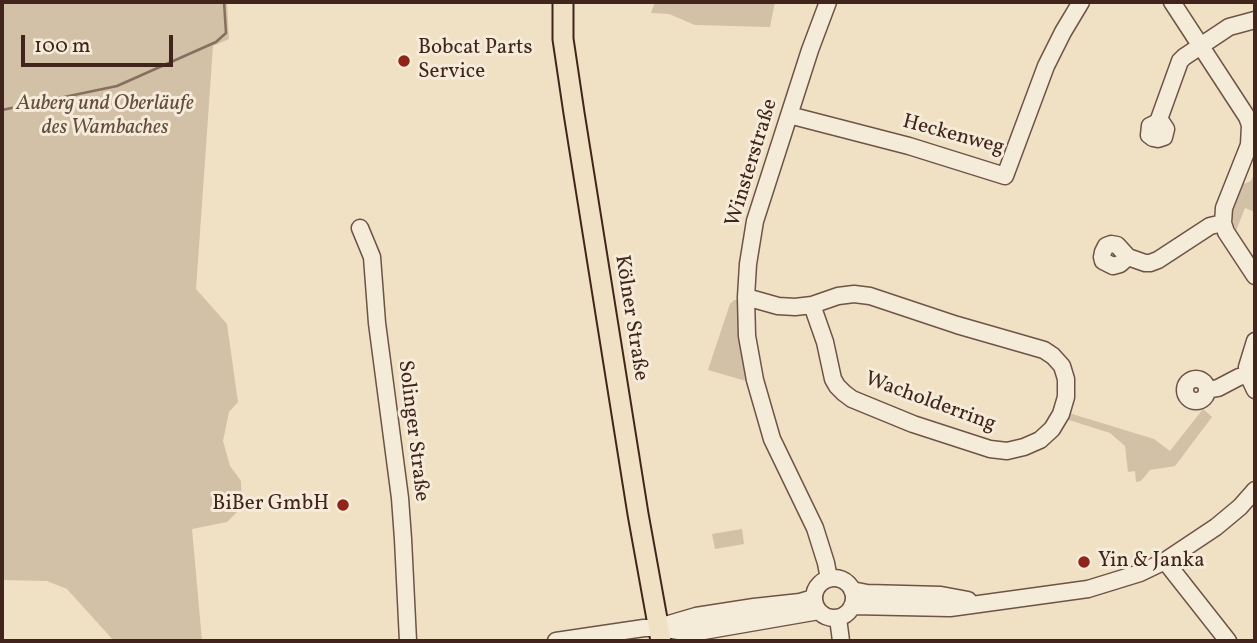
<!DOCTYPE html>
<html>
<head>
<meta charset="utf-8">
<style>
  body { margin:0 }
  #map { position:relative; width:1257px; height:643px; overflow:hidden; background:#f0e0c4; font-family:Vollkorn,serif }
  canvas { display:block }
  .frame { position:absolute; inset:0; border:4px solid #41251c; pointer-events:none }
  .scale { position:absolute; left:21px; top:35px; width:152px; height:32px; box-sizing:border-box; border:4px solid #41251c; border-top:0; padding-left:9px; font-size:21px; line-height:24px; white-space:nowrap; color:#41251c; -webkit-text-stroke:5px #f5ebd9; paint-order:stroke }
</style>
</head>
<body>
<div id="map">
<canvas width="1257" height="643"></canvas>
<div class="frame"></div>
<div class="scale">100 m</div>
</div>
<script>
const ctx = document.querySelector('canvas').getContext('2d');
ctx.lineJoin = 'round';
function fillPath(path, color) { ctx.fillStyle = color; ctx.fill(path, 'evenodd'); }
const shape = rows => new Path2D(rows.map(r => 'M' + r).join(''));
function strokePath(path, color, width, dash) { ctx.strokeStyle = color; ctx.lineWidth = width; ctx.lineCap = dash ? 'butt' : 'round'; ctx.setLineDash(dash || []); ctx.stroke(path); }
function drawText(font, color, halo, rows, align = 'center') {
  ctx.font = font + ' Vollkorn,serif'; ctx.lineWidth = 6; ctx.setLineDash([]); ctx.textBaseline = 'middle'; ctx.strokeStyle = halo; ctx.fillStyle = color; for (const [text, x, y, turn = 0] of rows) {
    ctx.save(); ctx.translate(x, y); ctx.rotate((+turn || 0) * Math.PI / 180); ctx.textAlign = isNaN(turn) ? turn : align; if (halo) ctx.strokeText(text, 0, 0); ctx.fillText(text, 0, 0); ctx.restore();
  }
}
const green = shape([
  [2,2,227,2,229,39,213,46,196,289,227,324,238,402,229,412,223,441,230,466,241,481,242,507,227,522,192,529,202,641,114,641,67,589,47,581,2,580],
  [655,2,775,2,770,27,695,25,669,14,651,13],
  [1255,172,1255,212,1245,208,1236,231,1233,222,1232,211,1241,185,1251,181],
  [734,300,738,300,739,327,746,381,708,370,730,304],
  [1203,409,1212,417,1175,466,1150,470,1141,481,1136,482,1135,471,1128,472,1125,446,1110,433,1066,419,1069,413,1154,439,1170,451],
  [742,529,744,544,715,549,712,534]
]);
const stream = shape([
  [2,110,117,86,216,42,226,33,224,2]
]);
const minor = shape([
  [828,2,810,50,755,221,748,264,746,297,747,336,755,380,772,439,815,528,826,563,829,579],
  [1172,2,1247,117,1250,125,1249,145,1224,208,1223,223,1226,232,1255,276],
  [789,115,909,146,1005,176,1046,66,1063,32,1081,2],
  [1158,122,1162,123,1166,129,1164,137,1158,139,1153,138,1149,135,1150,126,1158,122,1180,61,1184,57,1229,27,1255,20],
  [360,228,372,257,377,323,400,498,403,539,408,641],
  [1128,257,1120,264,1113,266,1103,261,1102,257,1103,252,1106,246,1111,244,1117,245,1128,257,1145,263,1150,263,1158,260,1210,226,1223,223],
  [854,294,870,296,957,325,1044,350,1053,356,1062,366,1066,379,1066,397,1061,414,1052,429,1040,440,1024,447,1007,451,990,449,913,424,852,399,844,393,837,386,833,379,825,342,812,305,838,296,854,294],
  [746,297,778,306,795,307,812,305],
  [1255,341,1247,367,1248,375,1255,390],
  '1185 390a11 11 0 1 1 22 0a11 11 0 1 1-22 0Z',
  [1207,390,1218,388,1239,377,1248,375],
  [1165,561,1228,641],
  '814 598a20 20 0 1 1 40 0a20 20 0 1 1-40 0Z',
  [852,590,867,593,941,595,968,600],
  [852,606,950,608,1088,589,1140,573,1165,561,1216,527,1240,507,1255,490],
  [838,618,841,641],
  [662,626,696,616,754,607,800,602,814,598],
  [556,641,644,628,659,628,692,633,819,611]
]);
const major = shape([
  [563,2,563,39,574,113,638,514,661,641]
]);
const markers = [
  [404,61,7,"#8f2418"],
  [343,505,7,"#8f2418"],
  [1084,562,7,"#8f2418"]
];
const poiNames = [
  ["Bobcat Parts",418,49],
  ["Service",418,73],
  ["BiBer GmbH",329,505,"right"],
  ["Yin & Janka",1098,562]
];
const parkNames = [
  ["Auberg und Oberläufe",105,105],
  ["des Wambaches",105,129]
];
const streetNames = [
  ["Heckenweg",953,136,15],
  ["Winsterstraße",753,163,-73],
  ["Kölner Straße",630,318,81],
  ["Wacholderring",930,403,20],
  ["Solinger Straße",412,431,83]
];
fillPath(green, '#d2c0a7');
strokePath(stream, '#866f5f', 2.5);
strokePath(minor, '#6d5446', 19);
strokePath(major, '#41251c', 23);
strokePath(minor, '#f5ebd9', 16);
strokePath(major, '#f0e0c4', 19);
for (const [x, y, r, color] of markers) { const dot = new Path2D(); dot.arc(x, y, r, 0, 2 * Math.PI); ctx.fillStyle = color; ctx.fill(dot); strokePath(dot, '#f5ebd9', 2.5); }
drawText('21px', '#41251c', '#f5ebd9', poiNames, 'left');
drawText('italic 21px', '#654c3f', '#f5ebd9', parkNames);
drawText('21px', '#41251c', '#f5ebd9', streetNames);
</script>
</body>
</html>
